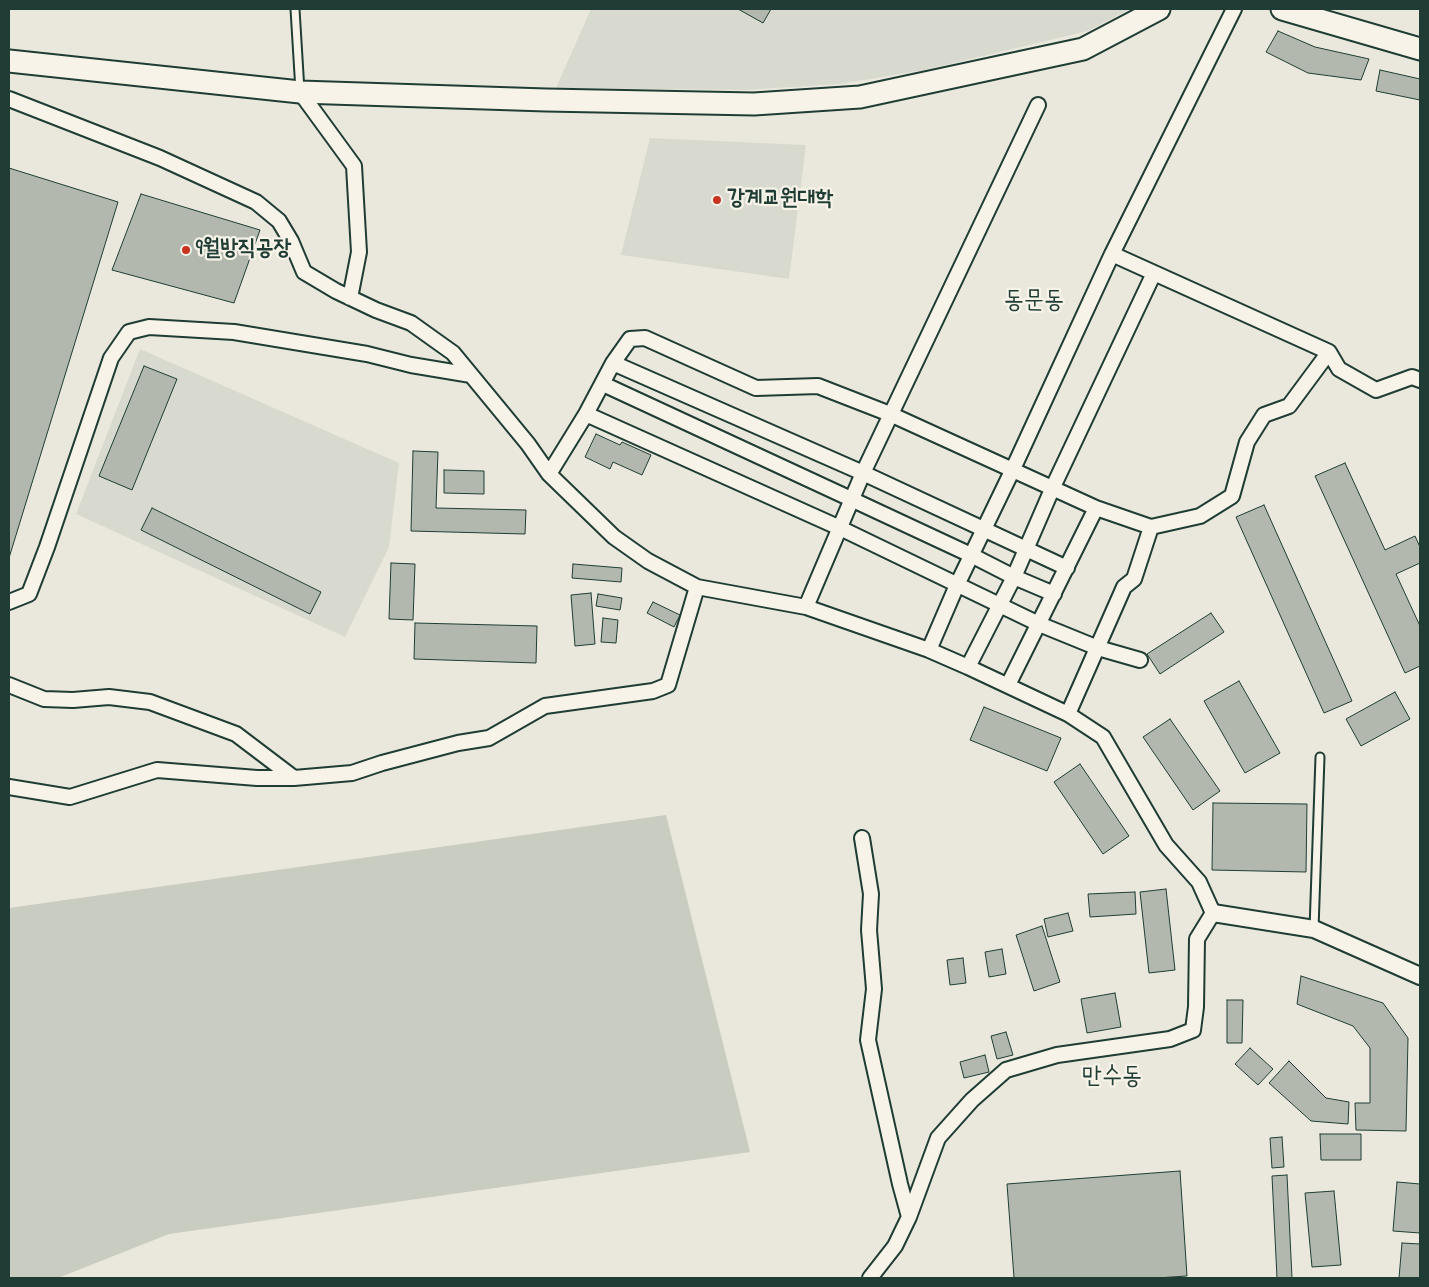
<!DOCTYPE html>
<html>
<head>
<meta charset="utf-8">
<style>
  body { margin:0 }
  #map { position:relative; width:1429px; height:1287px; overflow:hidden; background:#eae8dd; font-family:"Indie Flower",sans-serif }
  canvas { display:block }
  .frame { position:absolute; inset:0; border:10px solid #1f3d34; pointer-events:none }
</style>
</head>
<body>
<div id="map">
<canvas width="1429" height="1287"></canvas>
<div class="frame"></div>
</div>
<script>
const ctx = document.querySelector('canvas').getContext('2d');
ctx.lineJoin = 'round';
function fillPath(path, color) { ctx.fillStyle = color; ctx.fill(path, 'evenodd'); }
const shape = rows => new Path2D(rows.map(r => 'M' + r).join(''));
function strokePath(path, color, width, dash) { ctx.strokeStyle = color; ctx.lineWidth = width; ctx.lineCap = dash ? 'butt' : 'round'; ctx.setLineDash(dash || []); ctx.stroke(path); }
function drawText(font, color, halo, rows, align = 'center') {
  ctx.font = font + ' "Indie Flower","Poor Story",sans-serif'; ctx.lineWidth = 4.5; ctx.setLineDash([]); ctx.textBaseline = 'middle'; ctx.strokeStyle = halo; ctx.fillStyle = color; for (const [text, x, y, turn = 0] of rows) {
    ctx.save(); ctx.translate(x, y); ctx.rotate((+turn || 0) * Math.PI / 180); ctx.textAlign = isNaN(turn) ? turn : align; if (halo) ctx.strokeText(text, 0, 0); ctx.fillText(text, 0, 0); ctx.restore();
  }
}
const built = shape([
  [591,9,1130,9,1088,31,924,70,840,84,744,90,556,88],
  [650,138,806,145,789,279,621,255],
  [140,349,399,463,389,547,345,637,76,514]
]);
const green = shape([
  [666,815,750,1152,169,1234,58,1278,9,1278,9,908]
]);
const building = shape([
  [738,9,771,9,763,23,738,9],
  [1278,31,1315,47,1369,59,1361,80,1308,73,1266,52,1278,31],
  [1380,70,1420,79,1420,100,1376,91,1380,70],
  [9,168,118,202,9,558,9,168],
  [141,194,260,230,234,303,112,270,141,194],
  [144,366,177,379,132,490,99,476,144,366],
  [596,434,620,445,622,442,651,455,642,475,613,462,610,469,585,457,596,434],
  [413,451,438,452,436,508,526,510,525,534,411,531,413,451],
  [1345,463,1385,550,1415,536,1420,547,1420,563,1396,574,1420,626,1420,666,1405,673,1315,476,1345,463],
  [444,470,484,471,484,494,444,493,444,470],
  [1264,505,1352,701,1324,713,1236,517,1264,505],
  [152,508,321,592,310,614,141,530,152,508],
  [391,563,415,564,413,620,389,619,391,563],
  [573,564,622,568,621,582,572,578,573,564],
  [591,593,595,644,575,646,571,595,591,593],
  [598,594,622,598,620,610,596,606,598,594],
  [653,602,680,615,674,627,647,613,653,602],
  [1211,613,1224,632,1160,674,1147,654,1211,613],
  [603,618,618,620,616,643,601,642,603,618],
  [415,623,537,626,536,663,414,659,415,623],
  [1239,681,1280,753,1245,773,1204,701,1239,681],
  [1395,692,1410,719,1361,746,1346,719,1395,692],
  [984,707,1061,738,1047,771,970,740,984,707],
  [1170,719,1220,791,1193,810,1143,737,1170,719],
  [1080,764,1129,836,1103,854,1054,782,1080,764],
  [1213,803,1307,804,1306,872,1212,870,1213,803],
  [1166,889,1175,970,1149,973,1140,892,1166,889],
  [1135,892,1136,914,1090,917,1088,894,1135,892],
  [1068,913,1073,931,1048,937,1044,919,1068,913],
  [1042,926,1060,982,1034,991,1016,935,1042,926],
  [1002,949,1006,974,989,977,985,952,1002,949],
  [963,958,966,983,950,985,947,960,963,958],
  [1301,976,1383,1003,1408,1038,1406,1131,1356,1130,1355,1103,1370,1103,1370,1048,1353,1026,1297,1004,1301,976],
  [1115,993,1121,1027,1087,1033,1081,999,1115,993],
  [1227,1000,1243,1000,1242,1043,1227,1043,1227,1000],
  [1006,1032,1013,1055,997,1059,991,1036,1006,1032],
  [1250,1048,1273,1069,1258,1085,1235,1064,1250,1048],
  [985,1055,989,1072,964,1078,960,1062,985,1055],
  [1289,1061,1326,1098,1349,1102,1348,1124,1311,1121,1269,1083,1289,1061],
  [1320,1134,1361,1134,1361,1160,1321,1160,1320,1134],
  [1282,1137,1284,1167,1272,1168,1270,1138,1282,1137],
  [1180,1171,1187,1276,1157,1278,1014,1278,1007,1184,1180,1171],
  [1287,1175,1292,1278,1277,1278,1272,1176,1287,1175],
  [1397,1182,1420,1184,1420,1233,1393,1231,1397,1182],
  [1334,1191,1341,1265,1312,1267,1305,1193,1334,1191],
  [1402,1243,1420,1244,1420,1278,1399,1278,1402,1243]
]);
const service = shape([
  [295,9,300,91],
  [1314,929,1320,757]
]);
const minor = shape([
  [300,92,354,166,359,252,350,298],
  [9,99,160,158,256,202,279,221,291,241,304,272,336,291,376,310,411,323,453,353,528,444,549,474,614,537,648,561,697,587,806,607,929,650,968,667,1068,714,1103,737,1166,845,1199,882,1213,913,1197,939,1196,1007,1193,1030,1170,1039,1057,1055,1006,1070,972,1100,938,1138,909,1217,895,1246,870,1278],
  [1112,254,1329,352,1339,369,1376,390,1412,377,1420,380],
  [613,363,863,473,1067,568],
  [603,384,851,499,971,555,1014,577,1054,594],
  [586,414,840,528,1039,624,1098,648,1140,660],
  [549,474,586,414,613,363,630,339,645,338,756,388,818,386,890,414,1096,508,1151,527,1200,516,1232,496,1247,442,1264,415,1289,406,1329,352],
  [9,602,29,594,47,547,111,358,129,332,149,327,234,332,367,354,411,365,471,375],
  [806,607,863,473,1038,105],
  [929,650,957,585,1013,469,1112,254,1234,9],
  [968,667,1014,577,1053,487,1154,273],
  [9,685,44,699,73,700,109,697,150,702,236,734,294,778],
  [1008,685,1096,508],
  [1068,714,1124,587,1134,579,1151,527],
  [9,787,70,797,157,770,257,778,294,778,352,773,382,763,458,743,489,738,545,706,653,691,668,685,697,587],
  [862,838,871,894,869,930,874,989,868,1040,900,1184,909,1217]
]);
const tertiary = shape([
  [1213,913,1314,929,1420,976]
]);
const primary = shape([
  [1282,9,1420,49],
  [9,61,300,92,546,100,754,104,860,97,1083,49,1159,9]
]);
const markers = [
  [717,200,5,"#c8321e"],
  [186,250,5,"#c8321e"]
];
const poiNames = [
  ["강계교원대학",727,200],
  ["9월방직공장",196,250]
];
const quarterNames = [
  ["동문동",1034,303],
  ["만수동",1112,1079]
];
fillPath(built, '#d9dacf');
fillPath(green, '#c8ccc1');
fillPath(building, '#b2b8ae');
strokePath(building, '#1f3d34', 1);
strokePath(service, '#1f3d34', 11);
strokePath(minor, '#1f3d34', 18);
strokePath(tertiary, '#1f3d34', 20);
strokePath(primary, '#1f3d34', 25);
strokePath(service, '#f7f3e8', 7);
strokePath(minor, '#f7f3e8', 14);
strokePath(tertiary, '#f7f3e8', 16);
strokePath(primary, '#f7f3e8', 21);
for (const [x, y, r, color] of markers) { const dot = new Path2D(); dot.arc(x, y, r, 0, 2 * Math.PI); ctx.fillStyle = color; ctx.fill(dot); strokePath(dot, '#f7f3e8', 2); }
drawText('bold 22px', '#1f3d34', '#f7f3e8', poiNames, 'left');
drawText('25px', '#1f3d34', '#f7f3e8', quarterNames);
</script>
</body>
</html>
